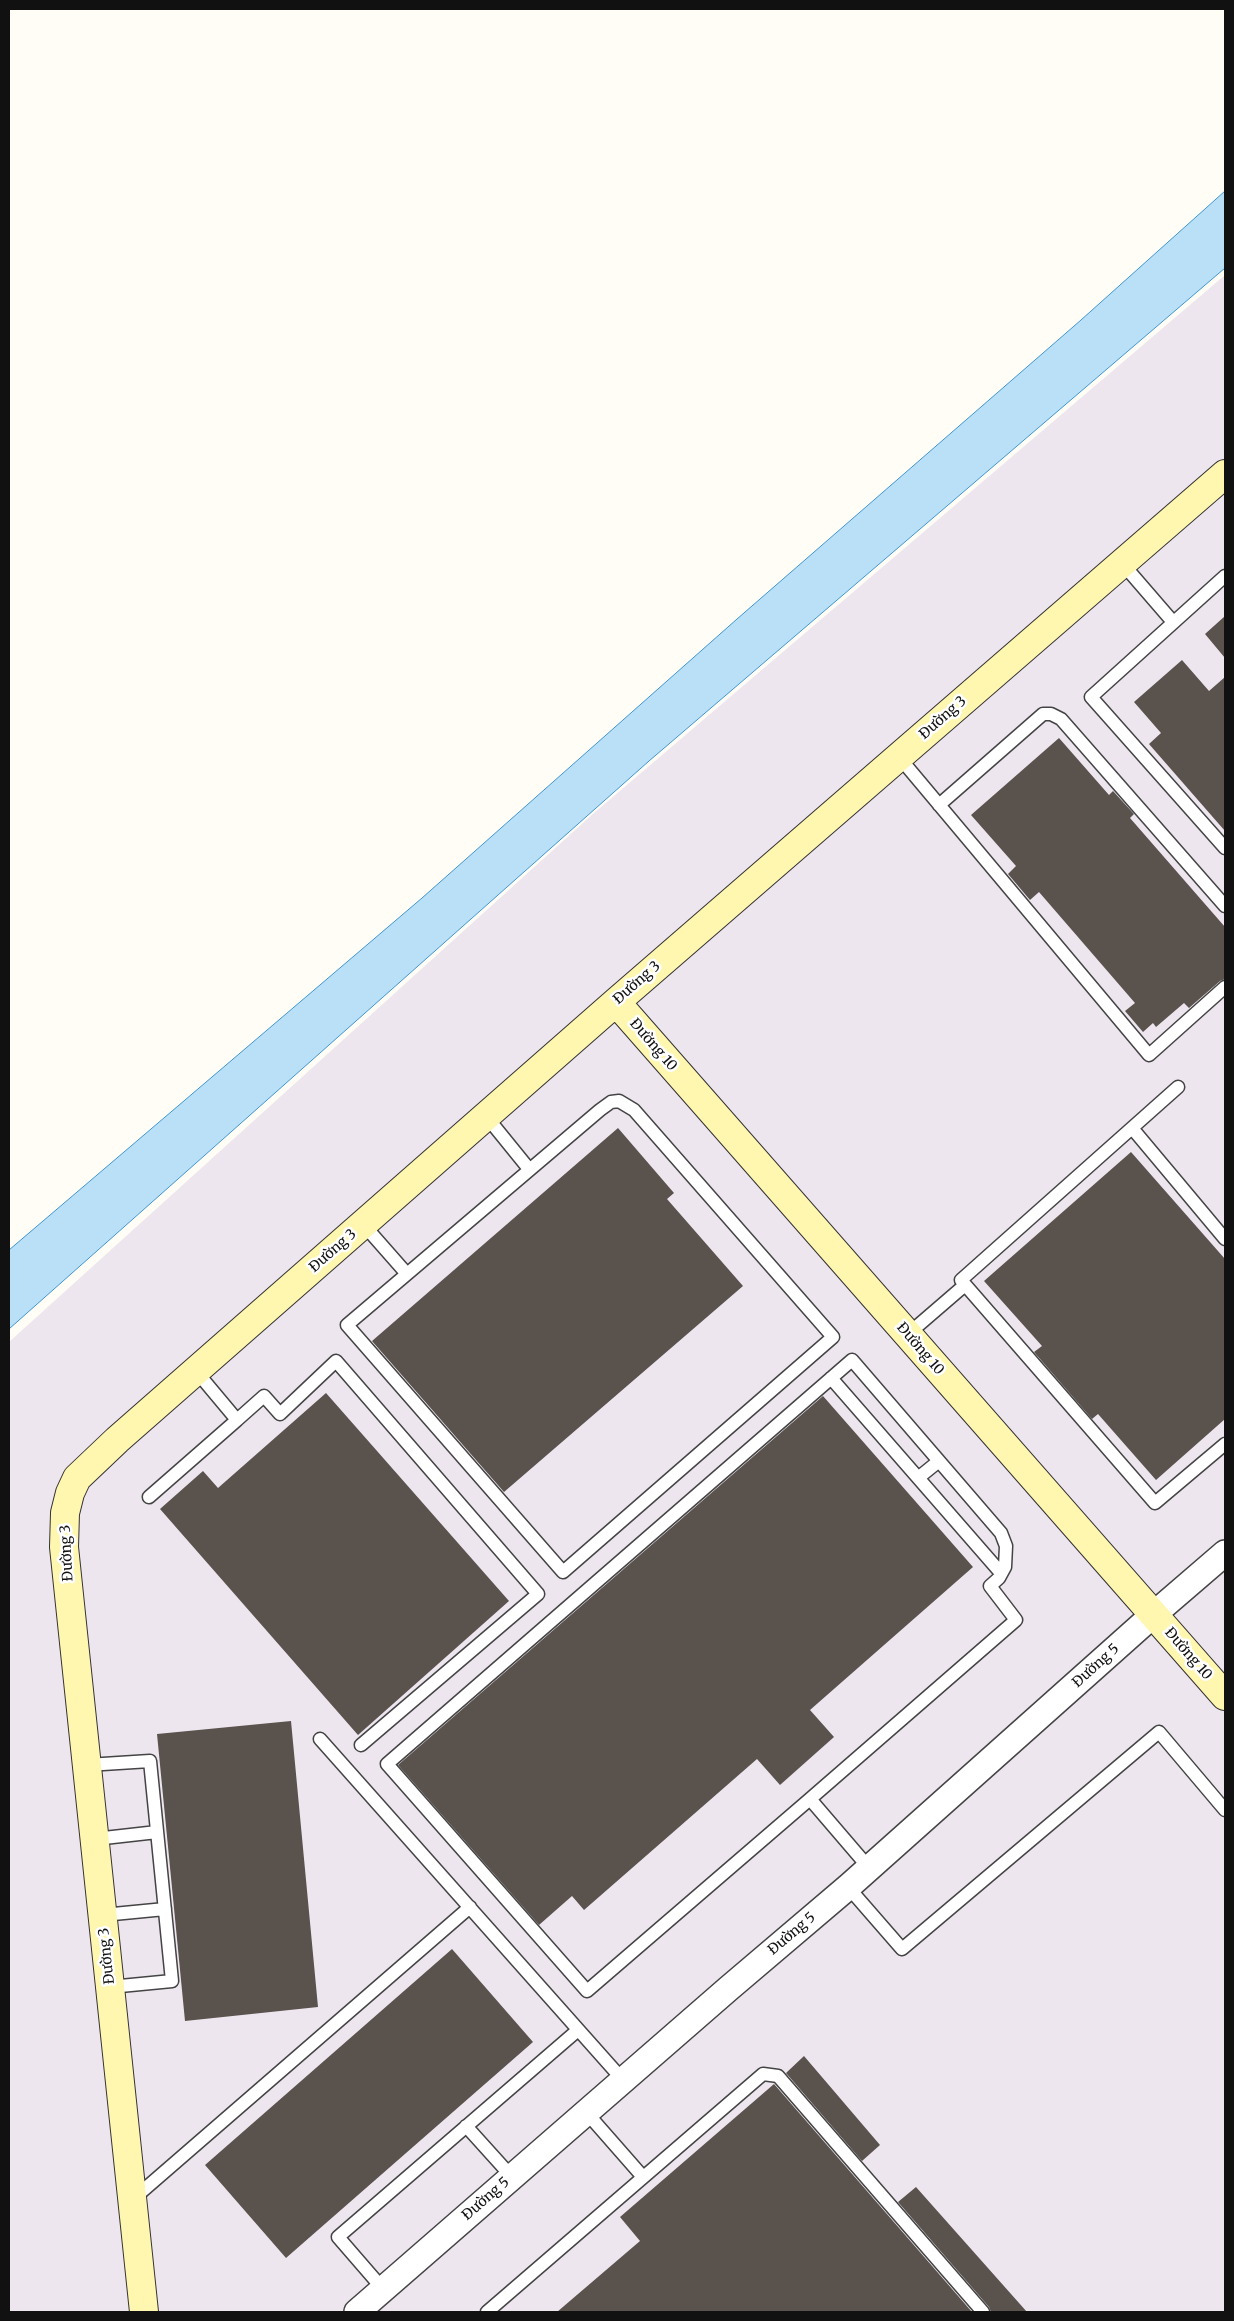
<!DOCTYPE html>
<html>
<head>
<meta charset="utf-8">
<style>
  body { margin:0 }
  #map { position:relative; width:1234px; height:2321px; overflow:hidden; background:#fffdf5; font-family:Merriweather,serif }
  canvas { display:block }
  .frame { position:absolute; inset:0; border:10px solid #111; pointer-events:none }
</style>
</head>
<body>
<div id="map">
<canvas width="1234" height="2321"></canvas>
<div class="frame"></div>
</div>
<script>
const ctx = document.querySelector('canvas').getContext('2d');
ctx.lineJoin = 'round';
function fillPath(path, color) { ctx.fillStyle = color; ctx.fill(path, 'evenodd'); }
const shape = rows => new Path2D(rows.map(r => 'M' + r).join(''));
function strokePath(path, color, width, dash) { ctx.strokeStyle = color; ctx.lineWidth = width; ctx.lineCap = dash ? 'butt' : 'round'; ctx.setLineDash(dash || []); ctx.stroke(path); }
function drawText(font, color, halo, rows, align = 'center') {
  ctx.font = font + ' Merriweather,serif'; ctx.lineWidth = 5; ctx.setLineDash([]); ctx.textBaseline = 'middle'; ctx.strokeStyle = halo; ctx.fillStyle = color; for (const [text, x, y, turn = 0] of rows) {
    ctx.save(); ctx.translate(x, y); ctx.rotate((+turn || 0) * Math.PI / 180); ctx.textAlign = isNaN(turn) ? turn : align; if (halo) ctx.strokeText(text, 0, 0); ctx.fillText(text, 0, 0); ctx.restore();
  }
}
const industrial = shape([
  [1225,275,1225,2312,9,2312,9,1342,594,813]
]);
const water = shape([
  [1225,191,1225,268,649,761,9,1329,9,1250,422,898,737,619,1081,320,1225,191]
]);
const building = shape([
  [1225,616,1225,658,1205,634],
  [1182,660,1209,691,1225,677,1225,831,1149,744,1161,733,1134,702],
  [1059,738,1109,795,1113,791,1134,814,1130,818,1225,927,1225,979,1220,981,1189,1008,1184,1003,1156,1027,1153,1023,1143,1032,1125,1011,1135,1003,1039,892,1030,900,1008,874,1016,866,971,815],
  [618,1128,674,1193,667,1199,743,1286,504,1492,372,1341],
  [1131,1152,1225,1259,1225,1419,1156,1480,1098,1414,1092,1419,1034,1352,1042,1346,984,1281],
  [326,1393,509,1601,358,1735,160,1509,203,1471,218,1488],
  [823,1396,973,1567,810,1710,834,1737,780,1785,757,1759,584,1910,572,1896,539,1925,398,1765],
  [291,1721,318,2007,185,2021,157,1734],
  [452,1949,533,2042,286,2258,205,2165],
  [804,2056,880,2145,862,2161,786,2073],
  [774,2084,972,2312,557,2312,640,2241,620,2217],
  [916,2187,1027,2312,991,2312,989,2307,898,2202]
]);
const lane = shape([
  [1122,563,1173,622],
  [1225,576,1091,697,1225,848],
  [899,757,1149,1055,1225,987],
  [939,805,1043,714,1051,714,1061,719,1225,906],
  [1178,1087,961,1280,1155,1503,1225,1444],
  [486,1116,529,1169],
  [1132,1128,1225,1239],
  [363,1224,407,1274,347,1325,563,1572,833,1337,634,1110,619,1101,611,1102,600,1110,407,1274],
  [907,1335,965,1285],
  [831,1378,1001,1573],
  [237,1420,264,1396,280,1414,336,1361,538,1594,361,1745],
  [918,1478,939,1461],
  [149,1497,237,1420,196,1371],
  [320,1739,623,2080],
  [87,1765,150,1761,172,1981,110,1987],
  [810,1799,587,1991,387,1764,852,1360,1001,1533,1006,1546,1005,1567,999,1578,990,1586,1016,1620,810,1799,870,1869],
  [95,1839,157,1832],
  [848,1887,902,1949,1159,1732,1225,1810],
  [103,1915,165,1909],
  [586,2112,643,2177],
  [466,2126,512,2177],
  [132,2200,470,1907],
  [383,2289,338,2237,578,2030],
  [487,2312,763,2074,778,2076,983,2312]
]);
const street = shape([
  [357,2312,728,1989,848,1887,1153,1615,1225,1553]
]);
const secondary = shape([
  [616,1002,1225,1696],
  [144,2312,64,1547,65,1513,70,1493,77,1478,117,1440,616,1002,1225,474]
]);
const streetNames = [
  ["Đường 3",943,718,-41],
  ["Đường 3",637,983,-41],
  ["Đường 10",653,1045,49],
  ["Đường 3",333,1251,-41],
  ["Đường 10",920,1349,49],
  ["Đường 3",67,1553,-93],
  ["Đường 10",1188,1654,49],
  ["Đường 5",1096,1666,-42],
  ["Đường 5",792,1934,-40],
  ["Đường 3",107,1956,-96],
  ["Đường 5",486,2199,-41]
];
fillPath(industrial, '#eee6ef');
fillPath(water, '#b9e0f7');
strokePath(water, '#3f96cf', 1);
fillPath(building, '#5a524d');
strokePath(lane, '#444', 15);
strokePath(street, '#444', 28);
strokePath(secondary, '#333', 30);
strokePath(lane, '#fff', 12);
strokePath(street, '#fff', 25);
strokePath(secondary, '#fff6b0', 28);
drawText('14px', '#111', '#fff', streetNames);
</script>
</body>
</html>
